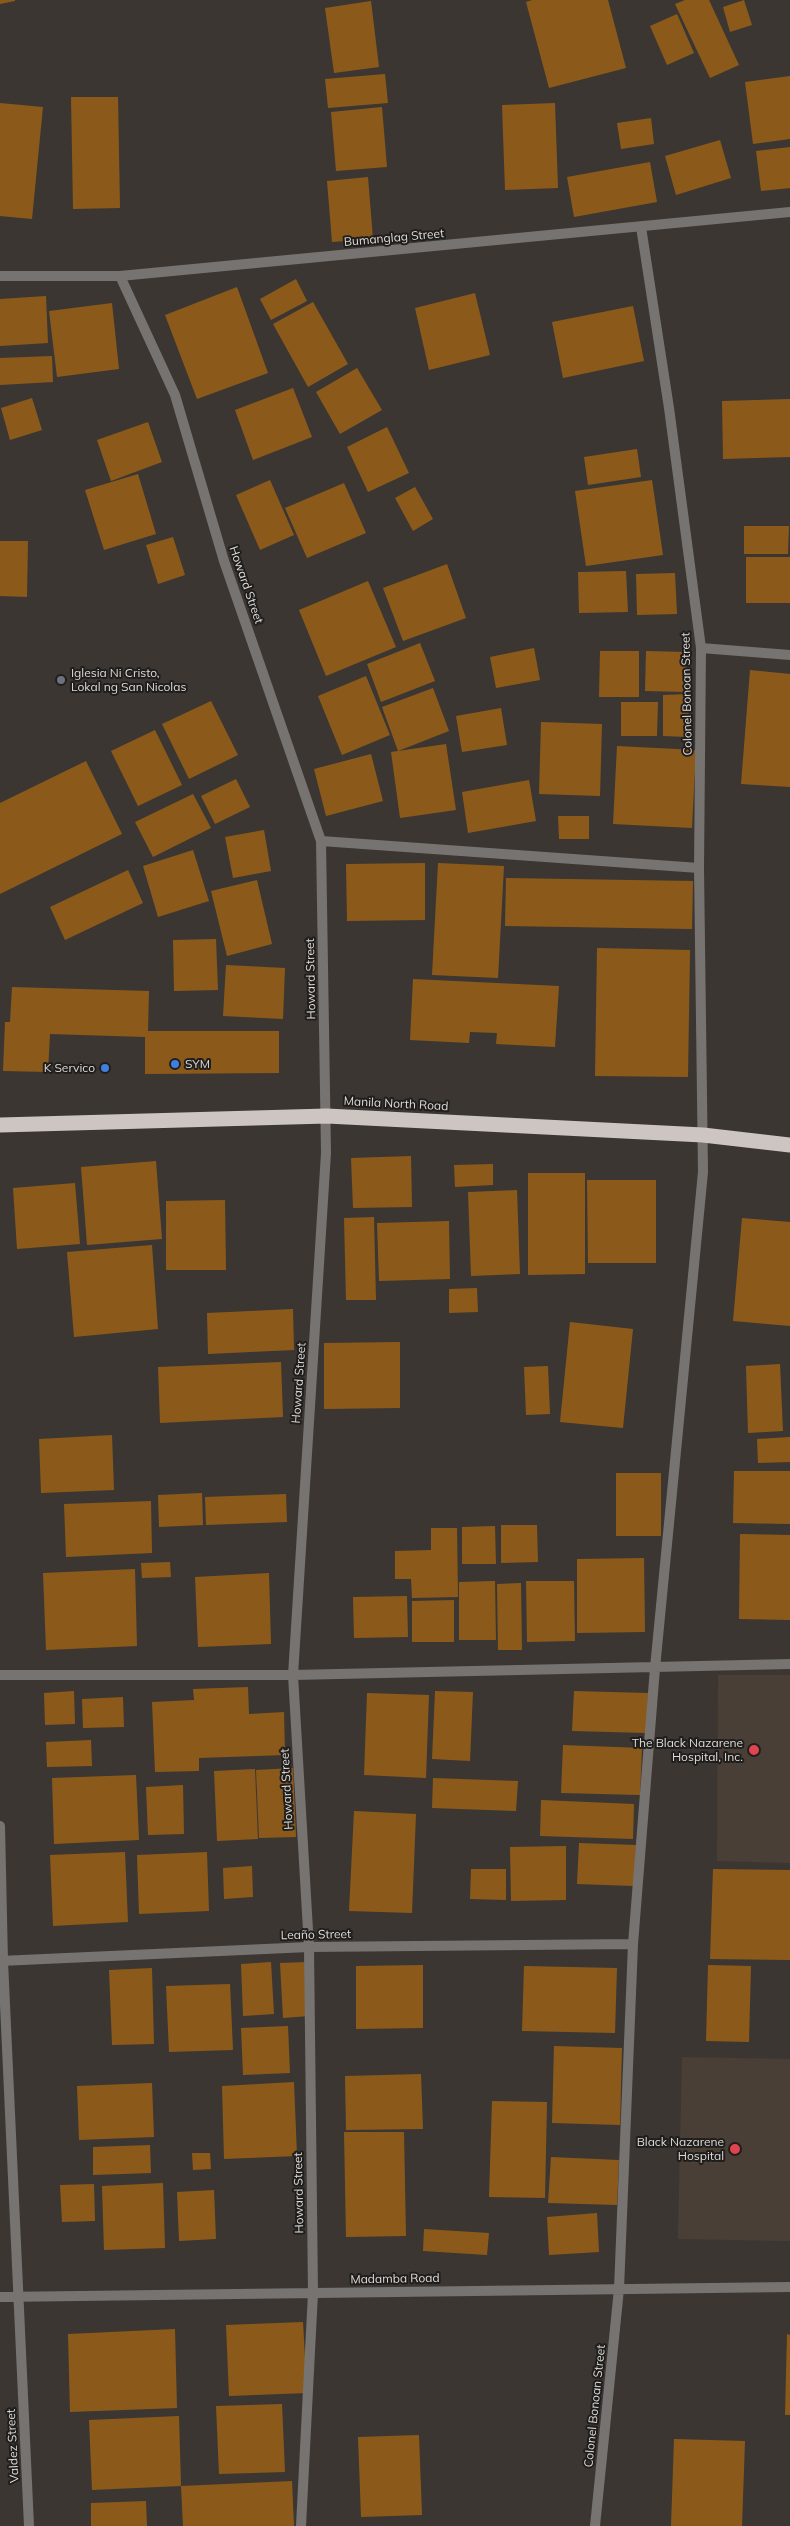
<!DOCTYPE html>
<html>
<head>
<meta charset="utf-8">
<style>
  body { margin:0 }
  canvas { display:block; background:#3b3631 }
</style>
</head>
<body>
<canvas width="790" height="2526"></canvas>
<script>
const ctx = document.querySelector('canvas').getContext('2d');
ctx.lineJoin = 'round';
function fillPath(path, color) { ctx.fillStyle = color; ctx.fill(path, 'evenodd'); }
const shape = rows => new Path2D(rows.map(r => 'M' + r).join(''));
function strokePath(path, color, width, dash) { ctx.strokeStyle = color; ctx.lineWidth = width; ctx.lineCap = dash ? 'butt' : 'round'; ctx.setLineDash(dash || []); ctx.stroke(path); }
function drawText(font, color, halo, rows, align = 'center') {
  ctx.font = font + ' Mulish,sans-serif'; ctx.lineWidth = 4; ctx.setLineDash([]); ctx.textBaseline = 'middle'; ctx.strokeStyle = halo; ctx.fillStyle = color; for (const [text, x, y, turn = 0] of rows) {
    ctx.save(); ctx.translate(x, y); ctx.rotate((+turn || 0) * Math.PI / 180); ctx.textAlign = isNaN(turn) ? turn : align; if (halo) ctx.strokeText(text, 0, 0); ctx.fillText(text, 0, 0); ctx.restore();
  }
}
const built = shape([
  [718,1675,790,1675,790,1863,717,1861],
  [682,2057,790,2059,790,2241,678,2239]
]);
const building = shape([
  [0,0,15,0,15,1,0,4],
  [532,0,608,0,626,68,549,88,526,2],
  [685,0,709,0,739,65,710,78,675,4],
  [744,0,752,25,730,32,723,7],
  [371,1,379,67,334,73,325,8],
  [677,14,694,53,667,65,650,26],
  [385,74,388,103,328,108,325,79],
  [790,76,790,139,753,144,745,82],
  [71,97,118,97,120,208,73,209],
  [0,103,43,107,32,219,0,216],
  [555,103,558,188,505,190,502,105],
  [382,107,387,167,336,171,331,112],
  [651,118,654,144,621,149,617,123],
  [720,140,731,178,676,195,665,156],
  [790,147,790,188,761,191,756,151],
  [650,162,657,202,574,217,567,177],
  [368,177,373,239,332,242,327,181],
  [296,279,307,301,271,320,260,299],
  [237,287,268,373,197,399,165,315],
  [475,293,490,355,429,370,415,308],
  [46,296,48,343,0,346,0,299],
  [313,302,348,364,308,387,273,324],
  [112,303,119,369,57,377,49,311],
  [633,306,644,361,563,378,552,322],
  [52,356,53,382,0,385,0,358],
  [357,368,382,410,340,434,316,392],
  [293,388,312,437,253,460,235,410],
  [32,398,42,430,10,440,1,408],
  [790,399,790,457,723,459,722,401],
  [148,422,162,462,111,481,97,440],
  [387,427,409,473,368,492,347,447],
  [637,449,641,477,588,485,584,457],
  [138,474,156,534,104,550,85,490],
  [270,480,294,535,260,550,236,495],
  [652,480,663,555,586,566,575,491],
  [344,483,366,533,307,558,285,508],
  [415,487,433,519,413,531,395,498],
  [744,526,789,526,788,554,744,554],
  [173,537,185,575,158,584,146,545],
  [0,541,28,541,27,597,0,596],
  [746,557,790,557,790,603,746,603],
  [447,564,466,618,403,641,383,588],
  [626,571,628,612,579,613,578,572],
  [675,573,677,614,637,615,636,574],
  [368,581,396,647,326,676,299,610],
  [420,643,435,681,381,702,367,664],
  [534,648,540,680,496,688,490,657],
  [600,651,639,651,639,697,599,697],
  [646,651,686,652,686,692,645,691],
  [750,670,790,674,790,787,741,784],
  [366,676,390,735,342,755,318,696],
  [433,688,449,731,398,751,382,707],
  [689,694,688,737,663,736,663,695],
  [211,701,238,755,189,779,162,724],
  [621,702,658,702,657,736,621,736],
  [501,708,507,745,462,752,456,716],
  [541,722,602,724,600,796,539,794],
  [155,730,182,785,138,806,111,751],
  [446,744,456,810,400,818,391,752],
  [617,746,696,750,692,828,613,824],
  [371,754,383,801,326,816,314,769],
  [86,761,122,834,0,894,0,803],
  [236,779,250,807,215,824,201,796],
  [529,780,536,821,468,833,462,792],
  [193,794,211,828,153,857,135,822],
  [558,816,589,816,589,839,559,839],
  [264,830,271,871,233,878,225,837],
  [193,850,209,901,158,917,143,866],
  [425,863,425,920,347,921,346,864],
  [438,863,504,866,498,978,432,975],
  [128,870,143,903,65,940,50,907],
  [506,878,693,881,692,929,505,926],
  [257,880,272,944,227,956,211,891],
  [216,939,218,990,174,991,173,940],
  [597,948,690,950,688,1077,595,1076],
  [226,965,285,968,283,1019,223,1016],
  [413,979,559,986,555,1047,496,1044,497,1033,470,1032,469,1043,410,1040],
  [12,987,149,991,148,1031,279,1031,279,1073,145,1074,145,1037,50,1034,48,1072,3,1071,5,1022,10,1022],
  [411,1156,412,1207,353,1208,351,1158],
  [156,1161,162,1239,87,1245,81,1167],
  [493,1164,493,1185,455,1187,454,1165],
  [528,1173,585,1173,585,1274,528,1275],
  [587,1180,656,1180,656,1263,588,1263],
  [75,1183,80,1244,17,1249,13,1188],
  [517,1190,520,1274,471,1276,468,1192],
  [225,1200,226,1270,166,1270,166,1201],
  [374,1217,376,1300,346,1300,344,1218],
  [742,1218,790,1222,790,1326,733,1321],
  [449,1221,450,1279,379,1281,377,1223],
  [152,1245,158,1329,74,1337,67,1252],
  [477,1288,478,1312,449,1313,449,1289],
  [293,1309,294,1350,208,1354,207,1313],
  [570,1322,633,1329,623,1428,560,1422],
  [400,1342,400,1408,324,1409,324,1343],
  [281,1362,283,1417,160,1423,158,1367],
  [780,1364,783,1431,748,1433,746,1366],
  [548,1366,550,1414,526,1415,524,1367],
  [112,1435,114,1490,41,1493,39,1439],
  [790,1437,790,1462,758,1463,757,1439],
  [734,1471,790,1471,790,1524,733,1523],
  [616,1473,661,1473,661,1536,616,1536],
  [202,1493,203,1525,159,1527,158,1495],
  [286,1494,287,1522,206,1525,205,1497],
  [151,1501,152,1553,66,1557,64,1504],
  [501,1525,537,1525,538,1562,501,1563],
  [495,1526,496,1564,462,1564,462,1527],
  [431,1528,457,1528,458,1597,412,1598,411,1579,395,1579,395,1551,431,1550],
  [740,1534,790,1535,790,1620,739,1619],
  [644,1558,645,1632,577,1633,577,1559],
  [170,1562,171,1577,142,1578,141,1563],
  [135,1569,137,1646,46,1650,43,1573],
  [269,1573,271,1644,198,1647,195,1577],
  [495,1581,496,1640,459,1640,459,1582],
  [526,1581,574,1581,575,1641,527,1642],
  [521,1583,522,1650,498,1650,497,1584],
  [407,1596,408,1637,354,1638,353,1597],
  [454,1600,454,1642,412,1642,412,1601],
  [248,1687,249,1714,284,1712,285,1755,199,1758,199,1771,155,1772,152,1702,194,1700,193,1689],
  [74,1691,75,1724,45,1725,44,1693],
  [435,1691,473,1692,470,1761,432,1759],
  [574,1691,648,1693,647,1733,572,1731],
  [367,1693,429,1695,426,1778,364,1775],
  [123,1697,124,1727,83,1728,82,1699],
  [91,1740,92,1766,47,1767,46,1742],
  [563,1745,642,1748,640,1795,561,1793],
  [293,1768,296,1837,259,1838,256,1770],
  [255,1769,258,1839,217,1841,214,1771],
  [136,1775,139,1840,54,1844,52,1778],
  [433,1778,518,1781,516,1811,432,1808],
  [183,1785,184,1834,148,1835,146,1787],
  [541,1800,634,1804,633,1839,540,1836],
  [354,1811,416,1814,412,1913,349,1911],
  [579,1843,636,1845,634,1886,577,1884],
  [566,1846,566,1900,511,1901,510,1847],
  [125,1852,128,1922,53,1926,50,1855],
  [207,1852,209,1911,139,1914,137,1855],
  [252,1866,253,1897,224,1899,223,1868],
  [471,1869,506,1869,506,1900,470,1899],
  [713,1869,790,1870,790,1960,710,1959],
  [271,1962,274,2014,243,2016,241,1964],
  [307,1962,309,2016,283,2018,280,1963],
  [423,1965,423,2028,356,2029,356,1966],
  [708,1965,751,1966,749,2042,706,2041],
  [524,1966,617,1968,615,2033,522,2031],
  [152,1968,154,2044,112,2045,109,1970],
  [230,1984,233,2050,169,2052,166,1986],
  [288,2026,290,2073,243,2075,241,2028],
  [554,2046,622,2048,620,2125,552,2123],
  [421,2074,423,2129,346,2130,345,2076],
  [294,2082,297,2156,224,2159,222,2086],
  [152,2083,154,2137,79,2140,77,2086],
  [492,2101,547,2102,545,2198,489,2197],
  [344,2132,404,2132,406,2236,346,2237],
  [150,2145,151,2173,93,2175,93,2147],
  [192,2153,210,2153,211,2169,193,2170],
  [551,2157,619,2160,617,2205,548,2203],
  [163,2183,165,2248,104,2250,102,2186],
  [94,2184,95,2221,62,2222,60,2185],
  [214,2190,216,2239,179,2241,177,2192],
  [597,2213,599,2252,549,2255,547,2217],
  [424,2229,489,2233,487,2255,423,2251],
  [303,2322,307,2393,229,2396,226,2325],
  [175,2329,177,2408,70,2412,68,2334],
  [787,2334,790,2335,790,2415,785,2415],
  [282,2404,285,2472,219,2474,216,2406],
  [179,2416,181,2486,292,2481,294,2526,183,2526,181,2486,92,2490,89,2420],
  [419,2435,422,2515,361,2517,358,2437],
  [674,2439,745,2441,742,2526,671,2526],
  [146,2501,147,2526,91,2526,91,2503]
]);
const street = shape([
  [0,276,120,276,790,212],
  [120,276,175,395,224,561,321,841,326,1153,293,1675,309,1947,313,2293,301,2526],
  [701,648,790,655],
  [321,841,699,868],
  [0,1675,293,1675,790,1664],
  [0,1826,3,1961,29,2526],
  [0,1961,309,1947,633,1944],
  [0,2297,790,2287],
  [595,2526,619,2289,633,1944,655,1668,703,1172,699,868,701,648,669,408,641,227]
]);
const highway = shape([
  [0,1125,327,1116,703,1135,790,1145]
]);
const markers = [
  [61,680,5,"#6b7280"],
  [175,1064,5,"#3f7fe0"],
  [105,1068,5,"#3f7fe0"],
  [754,1750,6,"#e0444e"],
  [735,2149,6,"#e0444e"]
];
const streetNames = [
  ["Bumanglag Street",394,238,-5],
  ["Howard Street",246,585,71],
  ["Colonel Bonoan Street",687,694,-91],
  ["Howard Street",311,979,-91],
  ["Manila North Road",396,1104,3],
  ["Howard Street",299,1383,-86],
  ["Howard Street",287,1789,-93],
  ["Leaño Street",316,1935,-1],
  ["Howard Street",299,2193,-91],
  ["Madamba Road",395,2279,-1],
  ["Colonel Bonoan Street",595,2406,-84],
  ["Valdez Street",13,2446,-93]
];
const poiNames = [
  ["Iglesia Ni Cristo,",71,673,"left"],
  ["Lokal ng San Nicolas",71,687,"left"],
  ["SYM",185,1064,"left"],
  ["K Servico",95,1068],
  ["The Black Nazarene",743,1743],
  ["Hospital, Inc.",743,1757],
  ["Black Nazarene",724,2142],
  ["Hospital",724,2156]
];
fillPath(built, '#4a3f37');
fillPath(building, '#8b5a1b');
strokePath(street, '#767371', 10);
strokePath(highway, '#cdc5c1', 15);
for (const [x, y, r, color] of markers) { const dot = new Path2D(); dot.arc(x, y, r, 0, 2 * Math.PI); ctx.fillStyle = color; ctx.fill(dot); strokePath(dot, '#201e1c', 2); }
drawText('12px', '#dedbd8', '#201e1c', streetNames);
drawText('12px', '#dedbd8', '#201e1c', poiNames, 'right');
</script>
</body>
</html>
